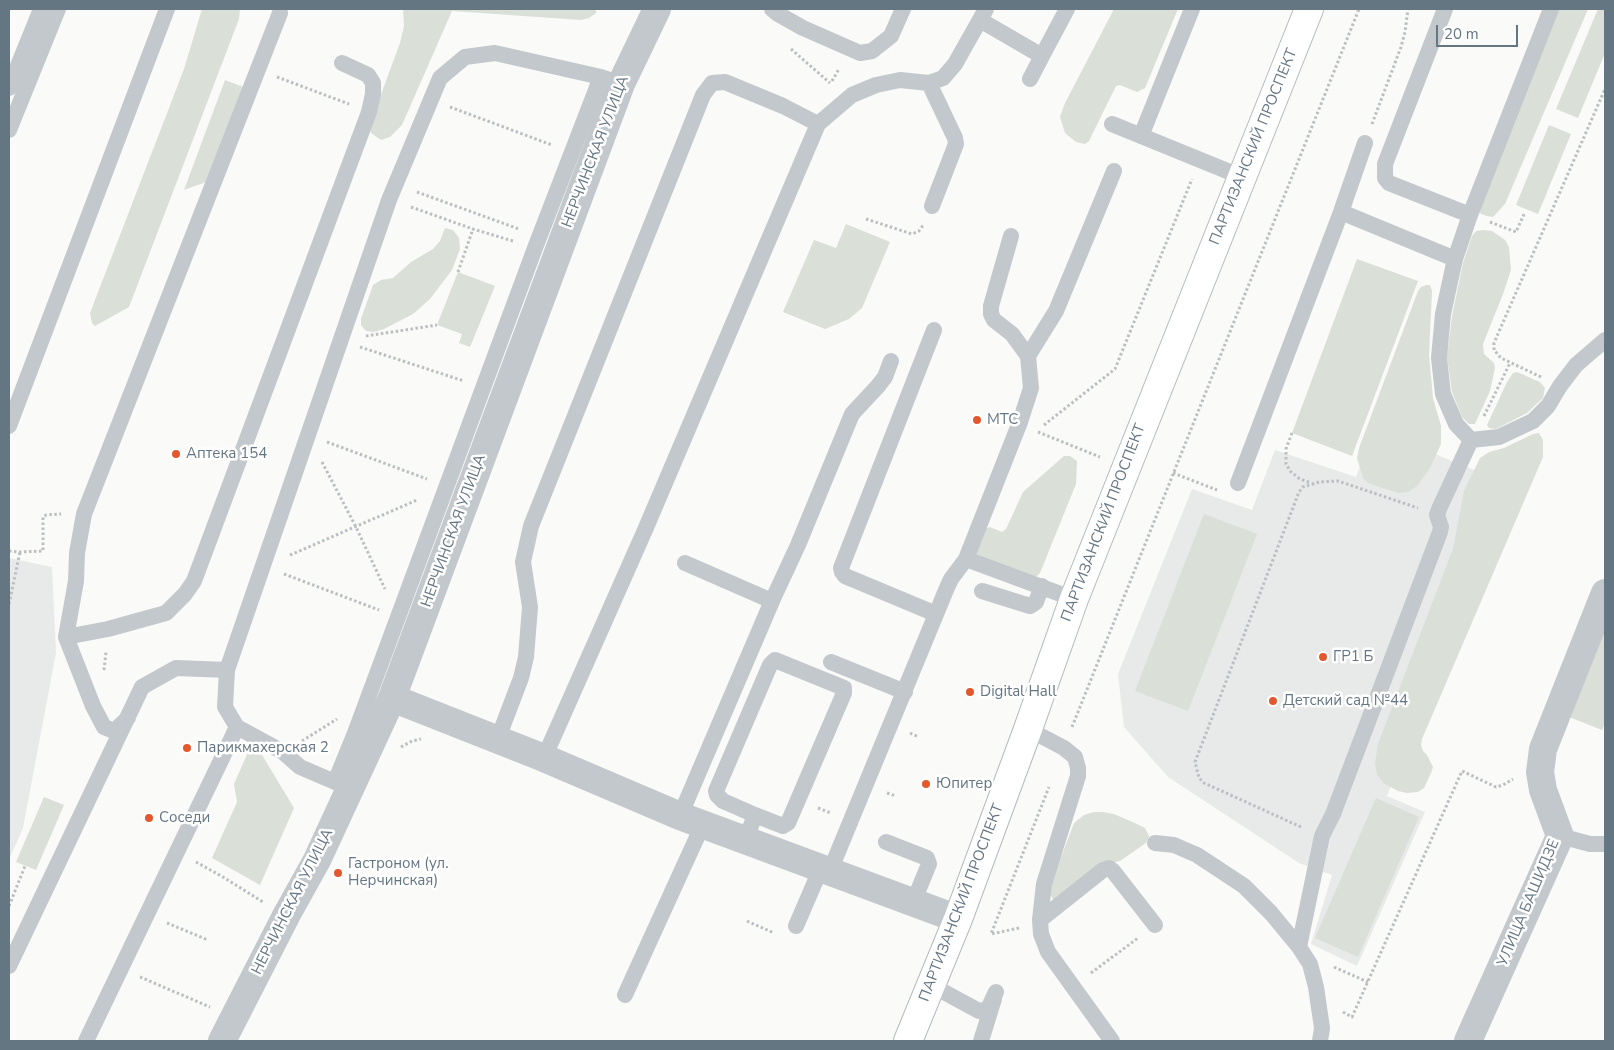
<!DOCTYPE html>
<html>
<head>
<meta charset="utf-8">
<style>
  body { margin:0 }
  #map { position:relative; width:1614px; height:1050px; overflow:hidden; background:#fafaf8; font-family:"Nunito Sans",sans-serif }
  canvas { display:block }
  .frame { position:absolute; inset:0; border:10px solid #657683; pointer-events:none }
  .scale { position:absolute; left:1436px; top:25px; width:82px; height:22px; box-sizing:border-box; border:2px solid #657683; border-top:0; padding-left:6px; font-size:15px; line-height:18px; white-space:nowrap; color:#657683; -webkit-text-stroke:4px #fff; paint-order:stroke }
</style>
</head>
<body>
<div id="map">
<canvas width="1614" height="1050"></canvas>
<div class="frame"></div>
<div class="scale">20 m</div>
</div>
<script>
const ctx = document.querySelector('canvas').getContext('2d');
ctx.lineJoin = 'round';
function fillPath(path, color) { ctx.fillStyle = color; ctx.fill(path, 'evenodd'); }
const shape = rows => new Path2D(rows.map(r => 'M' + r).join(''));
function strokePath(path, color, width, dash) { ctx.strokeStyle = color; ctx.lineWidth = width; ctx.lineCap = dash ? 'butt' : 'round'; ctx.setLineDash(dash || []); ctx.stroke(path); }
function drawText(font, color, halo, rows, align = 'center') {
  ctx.font = font + ' "Nunito Sans",sans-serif'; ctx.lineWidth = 5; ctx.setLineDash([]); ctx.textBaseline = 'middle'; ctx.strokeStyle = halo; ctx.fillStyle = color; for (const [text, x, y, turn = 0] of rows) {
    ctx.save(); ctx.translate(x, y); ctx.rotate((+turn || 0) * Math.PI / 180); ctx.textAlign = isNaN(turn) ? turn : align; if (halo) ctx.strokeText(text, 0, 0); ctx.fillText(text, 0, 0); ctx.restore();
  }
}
const built = shape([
  [1374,429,1511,485,1387,796,1425,812,1357,966,1311,944,1332,875,1299,863,1168,777,1124,727,1118,674,1192,489,1252,510,1275,450,1356,477],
  [9,558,52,567,56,653,23,828,9,860]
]);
const green = shape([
  [202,9,240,9,239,19,129,307,95,326,92,323,90,313,184,69],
  [403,9,596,9,596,13,589,18,581,20,452,11,402,125,390,137,381,140,371,133,370,124,400,43,404,26],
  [1114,9,1178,9,1145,88,1137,92,1120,85,1116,86,1089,141,1085,144,1076,142,1065,133,1060,117,1065,103],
  [1557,9,1588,9,1505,204,1493,217,1487,216,1481,214,1478,209],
  [1598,9,1605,9,1605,53,1578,118,1556,109],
  [225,80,243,87,206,182,184,190],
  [1549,125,1571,134,1538,214,1516,205],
  [846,224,890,242,862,308,849,319,825,329,783,312,814,240,836,248],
  [445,228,453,230,459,238,460,249,452,270,430,299,413,314,384,329,374,332,366,331,361,325,361,319,373,285,381,280,393,278,411,262,433,249,440,241],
  [1483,230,1492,231,1505,240,1509,247,1511,270,1503,294,1483,344,1484,354,1494,363,1495,368,1490,391,1475,424,1469,424,1462,417,1452,392,1447,357,1452,316,1463,263,1472,236,1476,231],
  [1357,259,1418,281,1352,456,1292,433],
  [458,272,495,286,470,347,459,343,462,334,437,325],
  [1426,285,1430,285,1432,291,1429,355,1433,398,1441,426,1441,444,1430,468,1417,486,1408,492,1398,493,1368,483,1363,478,1357,458,1359,448,1418,291,1421,287],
  [1517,372,1540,382,1545,388,1543,398,1527,413,1496,429,1489,428,1487,425,1507,382,1513,373],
  [1539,433,1543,440,1543,457,1422,739,1421,745,1423,751,1427,755,1433,767,1431,773,1424,788,1418,792,1407,793,1398,791,1383,783,1377,774,1375,763,1378,744,1453,549,1464,491,1480,458,1489,452,1504,448,1533,434],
  [1064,456,1070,456,1077,461,1076,484,1040,573,1036,577,976,555,984,529,990,527,1002,532,1006,529,1023,492],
  [1204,514,1257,534,1188,711,1135,691],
  [1605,616,1605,723,1602,730,1564,715],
  [249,750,262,755,294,808,260,885,212,858,237,802,234,784],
  [44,797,64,805,36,870,16,862],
  [1376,798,1419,817,1358,957,1315,938],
  [1094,812,1103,812,1114,814,1137,824,1145,828,1149,836,1148,839,1146,843,1120,861,1107,864,1054,900,1051,896,1050,886,1074,823,1084,815]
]);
const path = shape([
  [791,49,830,83],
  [277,77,349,104],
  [832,81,839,69],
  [450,107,552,145],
  [1372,124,1401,47,1405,32,1408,9],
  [417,192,519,229],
  [411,207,473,229,513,241],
  [866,219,912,234,919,231,924,224],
  [1490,222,1516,232,1525,212],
  [458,272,473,229],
  [366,336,437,325],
  [360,347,464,381],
  [1541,377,1501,358,1494,350,1494,343,1605,89],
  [1484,416,1510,363],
  [1044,425,1115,369,1192,179],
  [1038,432,1100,457],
  [1292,433,1286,449,1286,464,1291,472,1300,479,1311,483],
  [327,442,427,479],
  [322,462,356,527,385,589],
  [1173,473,1217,490],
  [9,551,20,552,43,551,43,517,46,515,61,514],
  [290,555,417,500],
  [284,574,379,610],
  [9,604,20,552],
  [104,670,106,652],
  [1072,727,1359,9],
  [910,733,919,737],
  [302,741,337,719],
  [401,747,412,741,421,739],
  [887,793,896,796],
  [818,808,831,813],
  [1301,827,1204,783,1199,778,1195,762,1299,492,1303,487,1319,482,1338,481,1418,508],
  [196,862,223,877,263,902],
  [9,906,25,866],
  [747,921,774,933],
  [167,923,208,940],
  [1019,928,991,934,1049,787],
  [1334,967,1368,982],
  [1091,973,1138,938],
  [140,977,210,1007],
  [1343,1012,1352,1017,1462,771,1496,787,1503,785,1513,779]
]);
const service = shape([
  [772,9,778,14,803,28,860,53,872,51,891,36,903,9],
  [1445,9,1385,164,1385,178,1389,183,1470,215],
  [980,20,1042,56,1067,9],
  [1030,79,1042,56],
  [929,83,955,138,956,144,932,206],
  [9,88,41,9],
  [1112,124,1242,177],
  [9,130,58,9],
  [1141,136,1192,9],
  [1365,143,1341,212,1455,259,1470,215,1551,9],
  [934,330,841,568,842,572,845,576,936,614],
  [1028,356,1056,311,1114,171],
  [9,426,167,9],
  [1471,440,1499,437,1533,421,1548,406,1560,386,1576,365,1605,340],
  [1238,483,1341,212],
  [966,559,1074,599],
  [685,563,772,601],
  [982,591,1030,606,1036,602,1042,586],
  [66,637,108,629,166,613,185,594,194,581,369,112,373,94,373,83,368,75,342,63],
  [831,662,905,692],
  [128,718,114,731,104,727,93,706,66,637,76,581,77,553,84,514,280,13],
  [1028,729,1064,748,1075,757,1078,768,1078,776,1044,884,1040,920,1041,934,1048,952,1112,1041],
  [497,741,521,678,526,657,530,607,523,562,531,526,703,95,712,83,725,82,783,106,818,124],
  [544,758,645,530,818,124,852,95,876,85,900,80,929,83,943,78,955,64,986,9],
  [335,782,355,733,535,248,601,77],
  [351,785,335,782,300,767,283,752,237,727,225,707,227,670,389,200,440,78,465,57,495,53,601,77,621,84],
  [680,816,772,601,798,545,852,414,878,386,885,377,891,361],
  [1560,836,1590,844,1605,844],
  [746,839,755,815,723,801,717,795,716,791,770,665,775,660,844,688,844,693,788,823,783,826,755,815],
  [886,842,927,858,929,864,913,903],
  [1155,843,1174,845,1197,855,1244,886,1271,913,1299,947],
  [830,871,946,590,951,579,966,559,1020,422,1031,388,1028,356,1012,334,994,320,991,314,991,306,1011,236],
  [1040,920,1103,870,1109,868,1113,871,1155,925],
  [796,926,821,868],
  [9,966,142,687,176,668,227,670],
  [931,985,979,1011,988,1009,996,992],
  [625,995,703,824],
  [86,1041,237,727],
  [981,1041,994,999],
  [1320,1041,1322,1028,1316,987,1310,964,1299,947,1322,836,1333,814,1440,532,1441,527,1437,515,1439,509,1471,440,1456,424,1443,394,1439,358,1443,314,1455,259]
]);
const minor = shape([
  [1468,1041,1560,836,1543,790,1540,772,1543,749,1605,593]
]);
const tertiary = shape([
  [392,698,544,758,680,816,958,919],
  [222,1041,287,914,317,860,392,698,621,84,657,9]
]);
const primary = shape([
  [908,1041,958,919,1028,729,1074,599,1309,9]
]);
const markers = [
  [977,420,5,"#e4572e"],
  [176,454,5,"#e4572e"],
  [1323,657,5,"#e4572e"],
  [970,692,5,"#e4572e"],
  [1273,701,5,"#e4572e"],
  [187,748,5,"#e4572e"],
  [926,784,5,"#e4572e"],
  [149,818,5,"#e4572e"],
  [338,873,5,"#e4572e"]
];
const streetNames = [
  ["ПАРТИЗАНСКИЙ ПРОСПЕКТ",1254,147,-68],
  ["НЕРЧИНСКАЯ УЛИЦА",596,152,-69],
  ["ПАРТИЗАНСКИЙ ПРОСПЕКТ",1104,523,-69],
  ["НЕРЧИНСКАЯ УЛИЦА",454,531,-70],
  ["НЕРЧИНСКАЯ УЛИЦА",293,902,-63],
  ["ПАРТИЗАНСКИЙ ПРОСПЕКТ",962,903,-69],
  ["УЛИЦА БАШИДЗЕ",1529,903,-67]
];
const poiNames = [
  ["МТС",987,420],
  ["Аптека 154",186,454],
  ["ГР1 Б",1333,657],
  ["Digital Hall",980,692],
  ["Детский сад №44",1283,701],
  ["Парикмахерская 2",197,748],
  ["Юпитер",936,784],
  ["Соседи",159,818],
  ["Гастроном (ул.",348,864],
  ["Нерчинская)",348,881]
];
fillPath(built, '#e8e9e9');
fillPath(green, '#dadfd7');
strokePath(primary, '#b5babe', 30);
strokePath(path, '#bbbfc2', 3, [2.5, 2.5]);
strokePath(service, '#c3c8cc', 16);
strokePath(minor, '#c3c8cc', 28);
strokePath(tertiary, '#c3c8cc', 28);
strokePath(primary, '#fff', 28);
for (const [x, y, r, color] of markers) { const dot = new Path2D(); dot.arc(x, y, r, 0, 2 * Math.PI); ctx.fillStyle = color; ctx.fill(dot); strokePath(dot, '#fff', 2); }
drawText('15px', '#657683', '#fff', streetNames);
drawText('15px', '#657683', '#fff', poiNames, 'left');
</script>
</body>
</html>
